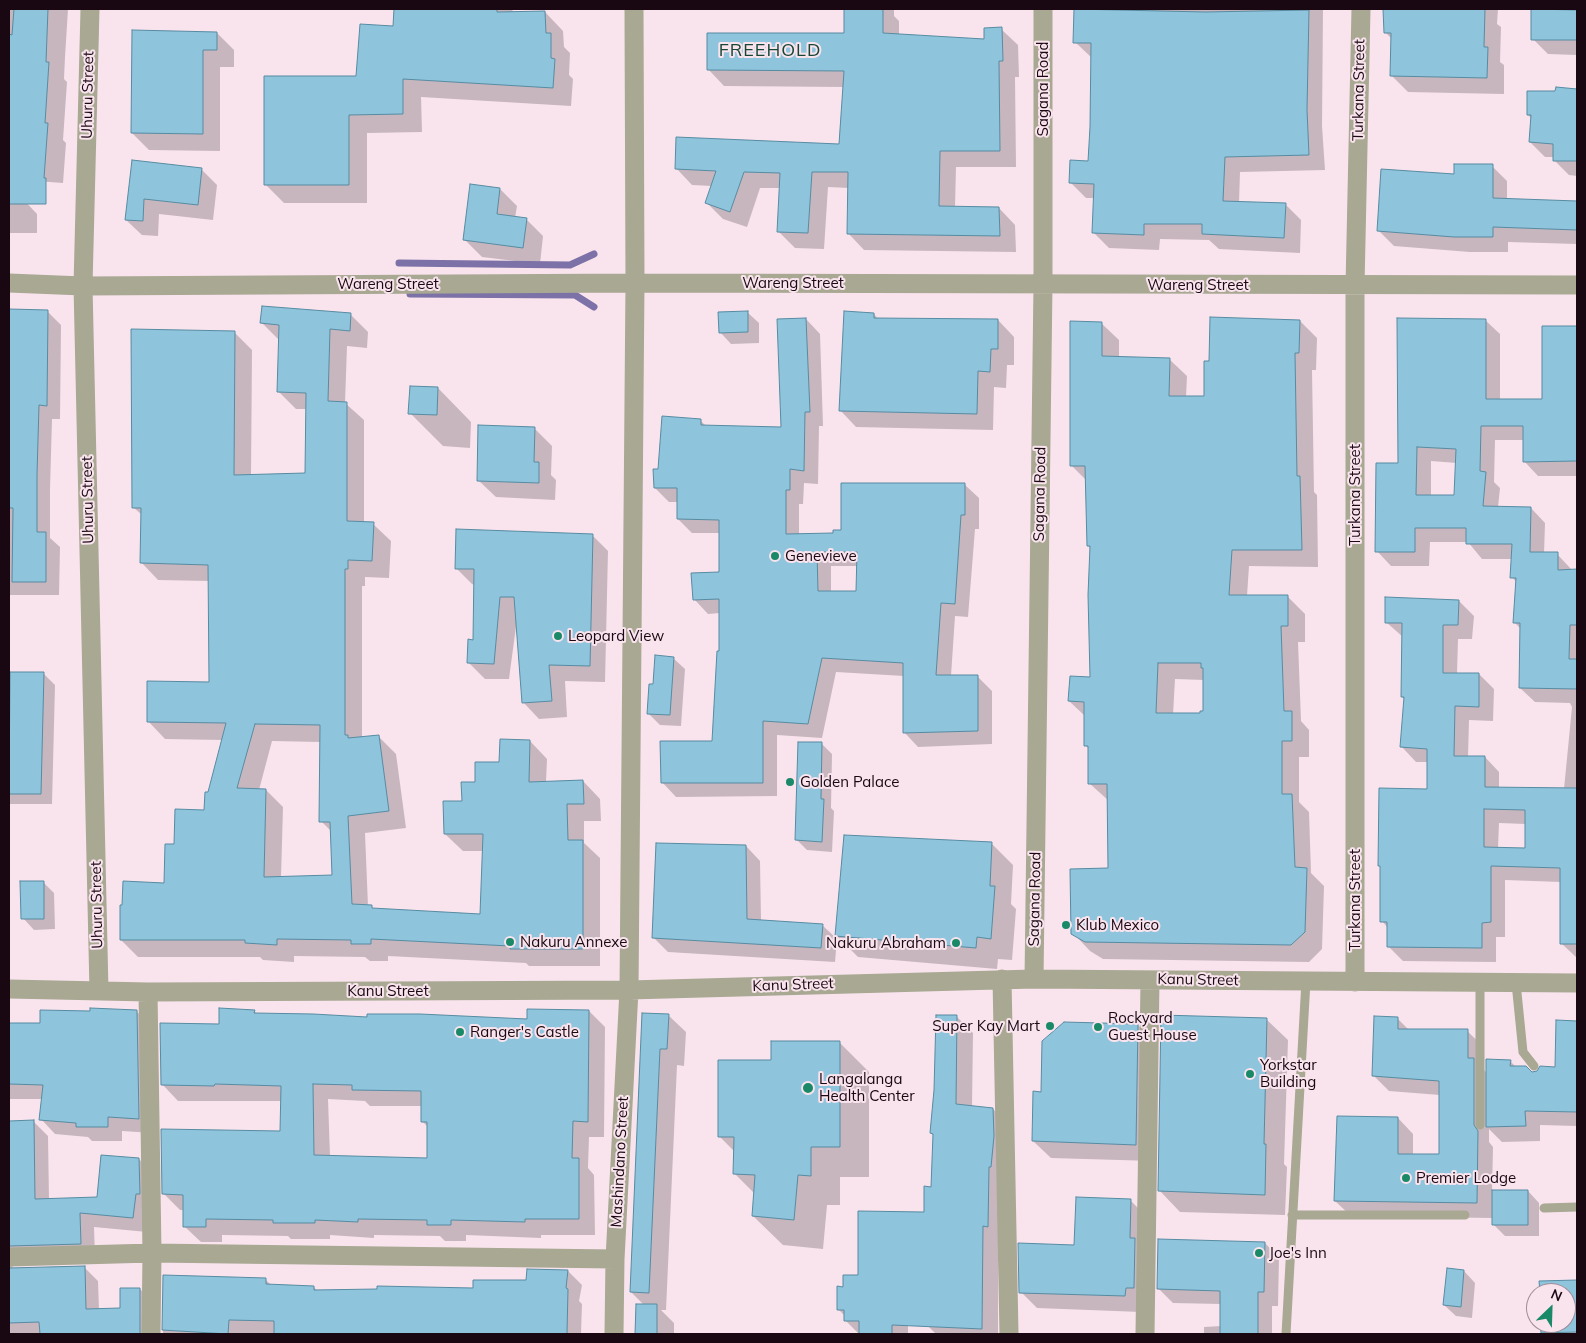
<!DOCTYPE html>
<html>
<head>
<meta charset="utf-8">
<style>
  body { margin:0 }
  #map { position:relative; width:1586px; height:1343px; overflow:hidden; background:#f9e4ee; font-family:Mulish,sans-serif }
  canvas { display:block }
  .frame { position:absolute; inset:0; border:10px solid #190811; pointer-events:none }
  .north { position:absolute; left:1526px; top:1283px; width:50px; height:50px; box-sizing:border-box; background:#f9e4ee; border:1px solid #9f8c96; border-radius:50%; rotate:24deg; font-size:14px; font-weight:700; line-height:20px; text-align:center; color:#190811 }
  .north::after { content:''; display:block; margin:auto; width:18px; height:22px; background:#1a8968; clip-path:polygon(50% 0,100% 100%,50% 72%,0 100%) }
</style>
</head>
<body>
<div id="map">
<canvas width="1586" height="1343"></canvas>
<div class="frame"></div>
<div class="north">N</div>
</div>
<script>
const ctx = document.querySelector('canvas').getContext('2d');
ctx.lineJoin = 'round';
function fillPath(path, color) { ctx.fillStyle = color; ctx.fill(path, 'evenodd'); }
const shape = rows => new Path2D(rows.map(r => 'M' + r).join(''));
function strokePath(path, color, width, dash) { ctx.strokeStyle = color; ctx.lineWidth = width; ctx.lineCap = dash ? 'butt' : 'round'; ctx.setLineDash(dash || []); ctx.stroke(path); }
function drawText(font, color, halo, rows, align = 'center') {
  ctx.font = font + ' Mulish,sans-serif'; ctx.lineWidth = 4; ctx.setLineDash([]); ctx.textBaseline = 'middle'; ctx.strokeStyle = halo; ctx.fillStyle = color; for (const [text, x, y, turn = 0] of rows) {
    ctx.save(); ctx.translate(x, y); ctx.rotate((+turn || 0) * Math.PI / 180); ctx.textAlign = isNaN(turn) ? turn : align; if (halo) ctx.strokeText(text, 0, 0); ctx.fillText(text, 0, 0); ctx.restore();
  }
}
const shadow = shape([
  [9,9,68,9,65,57,64,79,67,82,63,140,66,143,63,183,9,179],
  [395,9,476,9,512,10,515,13,545,12,563,31,564,47,570,53,569,75,573,79,571,106,421,97,422,132,367,133,367,203,284,203,265,184,358,77,395,27],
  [846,9,894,9,894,16,899,21,899,36,985,40,1001,29,1018,45,1019,77,1015,77,1016,167,956,167,955,207,999,208,1015,225,1016,252,864,250,848,233,849,188,828,187,824,249,795,248,778,231,780,188,760,188,747,227,723,219,706,202,712,186,692,185,676,168,840,146,844,87,724,86,708,69,845,34],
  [1075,9,1323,9,1322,126,1325,170,1240,172,1239,203,1285,204,1301,220,1300,253,1219,249,1209,240,1160,239,1159,250,1109,248,1093,232,1095,198,1086,198,1070,182,1089,162,1092,58,1075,42],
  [1385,9,1498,9,1497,24,1501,27,1500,62,1504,65,1504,94,1408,92,1392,76,1392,39,1386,33],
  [1533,9,1568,9,1568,11,1577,11,1577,55,1548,54,1533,39],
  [217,33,234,50,234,67,220,67,220,151,149,150,132,133],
  [1557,89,1577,90,1577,176,1569,175,1554,160,1554,157,1545,157,1530,142,1532,119,1528,115,1556,92],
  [133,161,201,169,217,185,213,220,159,214,158,236,142,235,126,220],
  [1492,166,1507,181,1507,200,1577,203,1577,244,1508,242,1508,252,1470,252,1394,246,1378,230,1455,175],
  [500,189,517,206,515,218,526,219,543,236,540,264,482,257,464,239],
  [9,196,20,196,37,214,37,233,9,233],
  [9,310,47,311,61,325,60,419,52,419,50,489,50,538,60,547,59,595,9,595],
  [747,312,759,323,759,343,731,344,720,332],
  [350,314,368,332,367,348,347,346,345,403,364,420,364,523,373,524,391,541,389,578,365,577,365,586,362,586,362,738,378,736,396,754,406,828,365,833,368,906,375,910,481,915,484,851,463,851,445,834,476,783,530,741,547,759,546,782,583,781,600,799,601,821,584,821,584,843,600,858,600,966,529,966,526,963,388,956,388,961,370,961,365,957,294,956,294,962,263,960,260,957,138,957,121,940,165,884,175,846,205,811,223,740,165,739,148,721,210,683,209,581,158,580,141,562,142,515,133,507,234,332,252,350,251,476,306,475,307,409,296,409,279,392,280,341,262,323],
  [272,741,321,742,321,821,332,832,333,876,281,877,283,807,266,790,259,790],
  [874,314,878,319,998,320,1014,337,1014,365,1007,365,1006,388,994,387,993,430,856,427,840,410],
  [806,319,820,334,823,426,819,426,818,484,804,483,803,504,799,504,799,535,834,534,842,531,964,484,979,498,979,529,975,529,968,617,955,616,951,676,977,676,992,691,992,744,918,747,904,732,904,676,836,672,822,738,777,735,777,796,676,797,662,782,713,743,720,653,720,613,708,614,694,599,721,573,720,533,692,533,678,519,678,502,669,502,655,488,659,470,701,421,706,426,783,429],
  [831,566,858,566,858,592,831,592],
  [1485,320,1500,334,1500,400,1543,401,1543,327,1577,327,1577,476,1538,476,1524,461,1524,440,1495,440,1494,482,1500,488,1498,507,1531,508,1545,523,1544,554,1557,554,1572,570,1577,570,1577,958,1561,943,1561,882,1505,880,1505,937,1496,937,1496,962,1403,961,1389,947,1388,928,1382,921,1381,868,1379,865,1428,791,1428,762,1416,762,1402,747,1405,700,1402,697,1403,637,1386,622,1459,601,1474,616,1472,639,1458,639,1457,674,1479,674,1494,689,1493,721,1469,720,1468,757,1485,757,1499,772,1499,788,1564,789,1572,707,1570,703,1535,702,1520,688,1521,629,1514,622,1517,583,1512,577,1513,559,1482,559,1468,542,1430,542,1429,566,1391,566,1377,551,1399,465],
  [1431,461,1457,463,1455,497,1431,496],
  [1499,823,1526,824,1527,849,1498,848],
  [1300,321,1317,338,1316,370,1312,370,1314,492,1317,495,1318,567,1249,566,1247,596,1287,596,1305,614,1305,642,1298,642,1301,721,1309,730,1309,757,1299,757,1299,802,1309,812,1311,873,1324,886,1322,949,1309,962,1103,959,1090,951,1073,933,1110,869,1109,801,1089,783,1089,749,1085,745,1085,716,1069,701,1092,679,1091,549,1088,546,1087,481,1071,465,1101,323,1119,340,1119,358,1169,359,1187,376,1186,397,1206,397,1210,363],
  [1175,679,1204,680,1204,712,1201,715,1173,715],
  [438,388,471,422,470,448,443,446,410,413],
  [534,428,552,446,551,475,556,480,555,500,496,497,478,480],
  [592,535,608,551,605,682,565,681,567,717,539,719,523,702,517,619,509,679,485,679,469,663,475,641,475,585,472,584,456,568],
  [673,658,685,669,681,726,660,725,648,713,654,686],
  [9,673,43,673,55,685,52,804,9,804],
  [822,744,832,754,831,808,834,811,832,852,807,850,796,839],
  [991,843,1013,865,1011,904,1016,909,1012,960,998,959,997,969,858,957,836,935],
  [746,846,760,861,761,921,822,925,837,939,835,962,668,952,653,937],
  [43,882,54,893,55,929,34,930,23,918],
  [136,1011,151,1025,153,1133,122,1131,122,1141,92,1141,88,1137,55,1134,41,1119,43,1099,9,1099,9,1024,41,1025],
  [254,1011,258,1015,368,1019,528,1020,589,1011,605,1027,604,1137,589,1137,588,1168,594,1175,595,1235,541,1235,541,1238,466,1235,466,1241,445,1241,440,1236,374,1235,374,1238,330,1235,330,1239,291,1239,288,1236,222,1235,222,1242,201,1242,184,1226,184,1210,180,1210,164,1194,282,1133,282,1101,178,1101,162,1084,220,1026],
  [328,1099,365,1101,370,1106,422,1106,422,1121,429,1128,429,1159,330,1156],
  [644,1014,668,1015,686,1032,684,1066,677,1065,666,1310,661,1310,674,1323,674,1334,637,1334,637,1305,644,1305,631,1292],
  [957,1017,973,1033,972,1107,993,1109,1009,1125,998,1242,998,1334,936,1334,927,1325,908,1260,908,1334,859,1334,845,1320,845,1316,838,1309,844,1288,925,1213,932,1188,934,1136,931,1133],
  [1397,1018,1409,1030,1467,1031,1483,1046,1483,1069,1487,1073,1510,1061,1516,1067,1532,1073,1557,1068,1558,1021,1577,1022,1577,1126,1540,1125,1540,1141,1502,1142,1489,1129,1489,1142,1493,1147,1492,1191,1528,1191,1539,1203,1539,1236,1505,1236,1493,1224,1493,1218,1351,1216,1335,1201,1398,1118,1413,1134,1413,1155,1440,1156,1440,1095,1389,1091,1373,1075],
  [1267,1020,1288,1040,1284,1164,1287,1167,1285,1215,1180,1212,1160,1191],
  [1138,1025,1155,1042,1153,1161,1051,1158,1033,1141,1042,1093],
  [839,1042,869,1072,869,1177,840,1177,840,1205,827,1205,823,1249,783,1245,753,1216,755,1194,735,1174,735,1152,719,1136,772,1061],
  [34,1122,48,1136,49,1200,98,1198,139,1159,153,1174,147,1232,94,1227,95,1257,13,1265,12,1269,84,1267,98,1281,99,1310,121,1309,140,1289,154,1303,153,1334,9,1334,9,1123],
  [1130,1200,1146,1216,1141,1312,1037,1308,1021,1292],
  [1265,1243,1279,1258,1278,1306,1272,1306,1272,1334,1204,1334,1204,1327,1222,1326,1221,1304,1173,1303,1158,1288],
  [1448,1269,1464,1271,1475,1283,1472,1318,1456,1316,1444,1305],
  [568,1271,582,1285,579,1301,582,1304,581,1334,163,1334,164,1276,265,1279,272,1286,314,1287,318,1292,474,1290,527,1282],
  [1577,1281,1577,1334,1542,1334,1542,1323,1566,1323,1566,1293,1541,1293,1541,1282]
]);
const stream = shape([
  [399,263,570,265,594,254],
  [410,294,575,295,594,307]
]);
const building = shape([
  [14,9,48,9,46,62,49,62,45,123,48,123,44,178,46,178,46,204,9,204,9,34,12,35,14,9],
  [394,9,497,9,497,12,545,11,546,33,551,33,551,58,555,59,553,88,403,79,403,114,349,115,349,185,264,185,264,76,356,76,360,24,393,26,394,9],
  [844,9,883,9,883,33,984,39,984,28,1002,27,1003,61,999,61,1000,151,940,151,939,206,999,207,1000,236,847,234,848,172,812,172,808,233,777,232,780,173,744,172,730,212,705,203,716,171,675,169,676,137,839,144,844,71,707,70,707,33,844,33,844,9],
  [1074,9,1205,12,1309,10,1307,110,1309,155,1225,157,1223,201,1286,203,1284,238,1202,234,1202,224,1144,224,1144,235,1092,233,1094,184,1069,183,1070,160,1088,161,1090,127,1091,43,1073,43,1074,9],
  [1383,9,1485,9,1484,47,1488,47,1487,78,1390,76,1391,33,1384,33,1383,9],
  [1531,9,1577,10,1577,40,1531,40,1531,9],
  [132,30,217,32,217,50,203,50,203,134,131,133,132,30],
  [1556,87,1577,89,1577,161,1553,161,1553,144,1529,142,1531,115,1527,115,1527,91,1555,91,1556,87],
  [132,160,202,168,198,205,144,199,143,221,125,220,132,160],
  [1454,164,1493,164,1493,198,1577,201,1577,230,1493,227,1493,237,1454,237,1377,231,1381,169,1454,174,1454,164],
  [470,184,500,188,497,214,527,218,523,248,463,240,470,184],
  [262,306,351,313,350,331,330,329,328,401,347,402,347,521,374,522,372,561,348,560,348,569,345,569,345,735,348,735,348,738,379,735,389,811,348,816,352,904,372,905,372,908,480,914,483,834,444,834,443,801,462,801,461,782,475,782,475,762,499,762,500,739,530,740,529,782,583,780,584,804,567,804,568,840,583,840,583,949,510,949,510,946,371,939,371,944,351,944,351,940,277,939,277,945,245,943,245,940,120,940,120,905,122,905,123,881,164,883,165,844,174,844,175,809,204,810,205,792,208,792,226,723,147,722,147,681,209,682,208,565,140,563,141,508,132,508,131,329,235,331,234,475,305,473,306,393,277,392,279,325,260,323,262,306],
  [255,724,320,725,319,822,330,822,332,875,264,877,266,789,237,788,255,724],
  [9,309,48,310,47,406,39,405,37,475,37,532,46,532,46,582,12,582,13,508,9,508,9,309],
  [748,311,748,332,719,333,718,312,748,311],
  [844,311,874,313,874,318,998,319,998,349,991,349,990,372,978,371,977,414,839,411,844,311],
  [1210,317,1300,320,1299,353,1295,353,1297,476,1300,476,1302,550,1232,550,1229,595,1288,595,1288,626,1281,626,1284,711,1292,711,1292,741,1282,741,1282,794,1292,794,1295,867,1307,868,1305,932,1291,945,1085,942,1071,934,1070,869,1108,868,1107,784,1088,784,1088,746,1084,746,1084,702,1068,701,1070,676,1090,677,1088,595,1090,546,1087,546,1085,466,1070,466,1070,321,1102,322,1102,356,1170,358,1169,396,1204,396,1204,361,1209,361,1210,317],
  [1158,663,1201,663,1201,668,1203,668,1203,711,1200,711,1200,713,1156,713,1158,663],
  [806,318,810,412,805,412,804,471,790,469,790,490,786,490,786,534,833,533,833,530,841,530,841,483,965,483,965,515,961,515,955,604,941,603,936,675,978,675,978,731,903,733,903,663,822,658,808,724,763,721,763,783,661,783,660,741,712,741,717,651,719,651,719,599,693,600,691,573,719,572,719,520,677,519,677,488,654,488,653,469,658,469,662,416,701,419,701,425,781,427,777,319,806,318],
  [817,552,857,552,856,591,818,591,817,552],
  [1397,318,1486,319,1486,399,1542,399,1542,326,1577,326,1577,461,1523,462,1523,426,1481,426,1480,471,1486,472,1483,506,1531,507,1530,552,1558,552,1558,570,1577,569,1577,625,1570,625,1569,659,1577,659,1577,689,1519,688,1520,623,1513,623,1516,578,1510,578,1512,544,1466,544,1466,528,1415,528,1415,552,1375,552,1376,463,1398,463,1397,318],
  [1417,447,1456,449,1454,495,1416,495,1417,447],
  [410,386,438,387,437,415,408,414,410,386],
  [478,425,535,427,534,462,539,462,539,483,477,481,478,425],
  [456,529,593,534,590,666,549,665,552,701,522,703,514,597,500,597,494,664,467,663,468,639,473,640,474,569,455,569,456,529],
  [1385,597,1459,600,1458,625,1443,625,1443,673,1479,673,1479,707,1455,706,1454,756,1485,756,1485,787,1577,788,1577,944,1560,944,1560,868,1491,866,1491,922,1482,923,1482,948,1387,947,1387,922,1380,922,1380,866,1378,866,1379,788,1427,789,1427,749,1400,747,1404,697,1401,697,1402,623,1385,623,1385,597],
  [1484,809,1525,810,1525,848,1484,847,1484,809],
  [655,655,674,657,670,715,647,714,649,684,653,684,655,655],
  [10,672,44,672,41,794,9,794,10,672],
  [798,742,822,742,821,799,824,799,822,842,795,840,798,742],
  [844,835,992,842,990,886,995,886,991,939,977,937,976,948,835,936,844,835],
  [656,843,746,845,747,919,823,924,821,948,652,938,656,843],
  [20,881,44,881,44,919,21,919,20,881],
  [90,1008,137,1010,139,1119,108,1117,108,1127,76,1127,76,1123,39,1120,43,1085,9,1084,9,1023,40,1023,40,1010,90,1011,90,1008],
  [219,1008,255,1010,254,1013,313,1014,367,1017,367,1014,420,1014,527,1019,527,1009,589,1010,588,1122,573,1121,572,1158,579,1158,579,1219,525,1219,525,1222,451,1220,451,1225,427,1225,427,1220,358,1219,358,1222,315,1220,315,1223,273,1223,273,1220,206,1219,206,1227,183,1227,183,1195,162,1194,161,1129,280,1131,281,1086,215,1084,214,1086,161,1085,160,1023,219,1024,219,1008],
  [313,1084,352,1085,352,1090,421,1091,421,1122,427,1122,427,1158,314,1155,313,1084],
  [642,1013,669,1014,667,1049,660,1049,649,1293,630,1292,642,1013],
  [936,1015,957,1015,956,1104,993,1108,994,1136,991,1167,989,1167,988,1227,983,1226,982,1329,892,1325,892,1334,859,1334,859,1321,844,1321,844,1310,837,1310,837,1286,843,1287,843,1275,858,1275,858,1211,924,1212,924,1186,931,1187,933,1134,930,1133,934,1090,936,1015],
  [1161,1015,1267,1018,1264,1144,1266,1144,1265,1195,1158,1191,1161,1015],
  [1374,1016,1398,1017,1398,1029,1468,1029,1468,1058,1474,1058,1474,1125,1478,1131,1477,1203,1334,1201,1337,1116,1398,1117,1398,1154,1439,1154,1439,1081,1372,1076,1374,1016],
  [1556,1020,1577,1021,1577,1112,1525,1111,1526,1126,1486,1127,1486,1059,1511,1060,1510,1066,1526,1066,1532,1072,1537,1071,1540,1066,1555,1067,1556,1020],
  [1064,1022,1138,1024,1136,1145,1032,1141,1033,1091,1041,1092,1042,1041,1064,1022],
  [771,1041,840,1041,840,1147,811,1147,811,1176,798,1175,794,1220,752,1216,755,1175,733,1174,734,1137,718,1137,718,1060,771,1060,771,1041],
  [34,1120,35,1199,97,1197,101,1155,139,1158,140,1194,136,1194,133,1218,80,1213,81,1244,9,1246,9,1121,34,1120],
  [1492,1190,1528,1190,1528,1225,1492,1225,1492,1190],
  [1076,1197,1131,1199,1130,1238,1135,1238,1134,1288,1126,1288,1125,1296,1019,1293,1018,1243,1074,1245,1076,1197],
  [1158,1239,1265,1242,1264,1292,1258,1292,1258,1334,1220,1334,1220,1291,1157,1289,1158,1239],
  [85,1266,86,1309,120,1308,120,1288,140,1288,140,1334,40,1334,39,1322,9,1323,9,1268,85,1266],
  [1447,1268,1464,1270,1461,1307,1443,1305,1447,1268],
  [527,1269,568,1270,566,1288,568,1289,567,1334,274,1334,274,1321,229,1320,228,1334,162,1330,163,1275,266,1278,266,1284,314,1286,314,1290,377,1289,377,1286,473,1288,473,1280,526,1280,527,1269],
  [1577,1280,1577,1332,1541,1333,1540,1323,1566,1323,1566,1293,1540,1293,1539,1281,1577,1280],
  [636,1304,657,1304,657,1334,635,1334,636,1304]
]);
const lane = shape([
  [1516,983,1523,1052,1534,1066],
  [1480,1125,1480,983],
  [1544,1208,1577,1207],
  [1292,1215,1465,1215],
  [1286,1334,1306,981]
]);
const street = shape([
  [90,9,83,286,99,991],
  [9,283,83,286,635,283,1577,285],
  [1002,979,1009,1334],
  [1034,979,1043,284,1043,9],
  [1355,982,1355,286,1361,9],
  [9,989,148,992,629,990,1034,979,1577,983],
  [148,992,152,1253,151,1334],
  [9,1257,152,1253,615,1259],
  [614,1334,615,1259,629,990,635,283,634,9],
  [1145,1334,1150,980]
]);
const markers = [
  [775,556,5,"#1a8968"],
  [558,636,5,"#1a8968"],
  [790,782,5,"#1a8968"],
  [1066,925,5,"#1a8968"],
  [510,942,5,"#1a8968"],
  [956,943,5,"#1a8968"],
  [1050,1026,5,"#1a8968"],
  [1098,1027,5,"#1a8968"],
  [460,1032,5,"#1a8968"],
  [1250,1074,5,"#1a8968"],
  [808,1088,6,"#1a8968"],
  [1406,1178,5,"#1a8968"],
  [1259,1253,5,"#1a8968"]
];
const streetNames = [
  ["Sagana Road",1043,89,-90],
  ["Turkana Street",1359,90,-89],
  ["Uhuru Street",88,95,-89],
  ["Wareng Street",793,283],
  ["Wareng Street",388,284],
  ["Wareng Street",1198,285],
  ["Sagana Road",1040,494,-89],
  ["Turkana Street",1355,495,-90],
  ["Uhuru Street",88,500,-91],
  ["Sagana Road",1035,899,-89],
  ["Turkana Street",1355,900,-90],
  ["Uhuru Street",97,905,-91],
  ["Kanu Street",1198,980,1],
  ["Kanu Street",793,985,-2],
  ["Kanu Street",388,991],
  ["Mashindano Street",620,1162,-87]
];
const poiNames = [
  ["Genevieve",785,556],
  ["Leopard View",568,636],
  ["Golden Palace",800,782],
  ["Klub Mexico",1076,925],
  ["Nakuru Annexe",520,942],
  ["Nakuru Abraham",946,943,"right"],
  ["Rockyard",1108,1018],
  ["Guest House",1108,1035],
  ["Super Kay Mart",1040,1026,"right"],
  ["Ranger's Castle",470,1032],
  ["Yorkstar",1260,1065],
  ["Building",1260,1082],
  ["Langalanga",819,1079],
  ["Health Center",819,1096],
  ["Premier Lodge",1416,1178],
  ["Joe's Inn",1269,1253]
];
const quarterNames = [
  ["FREEHOLD",770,51]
];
fillPath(shadow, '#0003');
strokePath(stream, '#7c72a7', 7);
fillPath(building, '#8ec4dc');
strokePath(building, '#568ba1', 1);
strokePath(lane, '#a8a893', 9);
strokePath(street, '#a8a893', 19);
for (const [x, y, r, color] of markers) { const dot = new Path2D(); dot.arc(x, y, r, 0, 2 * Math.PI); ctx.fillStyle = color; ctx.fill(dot); strokePath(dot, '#f9e4ee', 2); }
drawText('15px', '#190811', '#f9e4ee', streetNames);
drawText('15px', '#190811', '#f9e4ee', poiNames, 'left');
ctx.letterSpacing = '1px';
drawText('18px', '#164736', '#f9e4ee', quarterNames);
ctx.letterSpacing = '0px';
</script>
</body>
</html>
